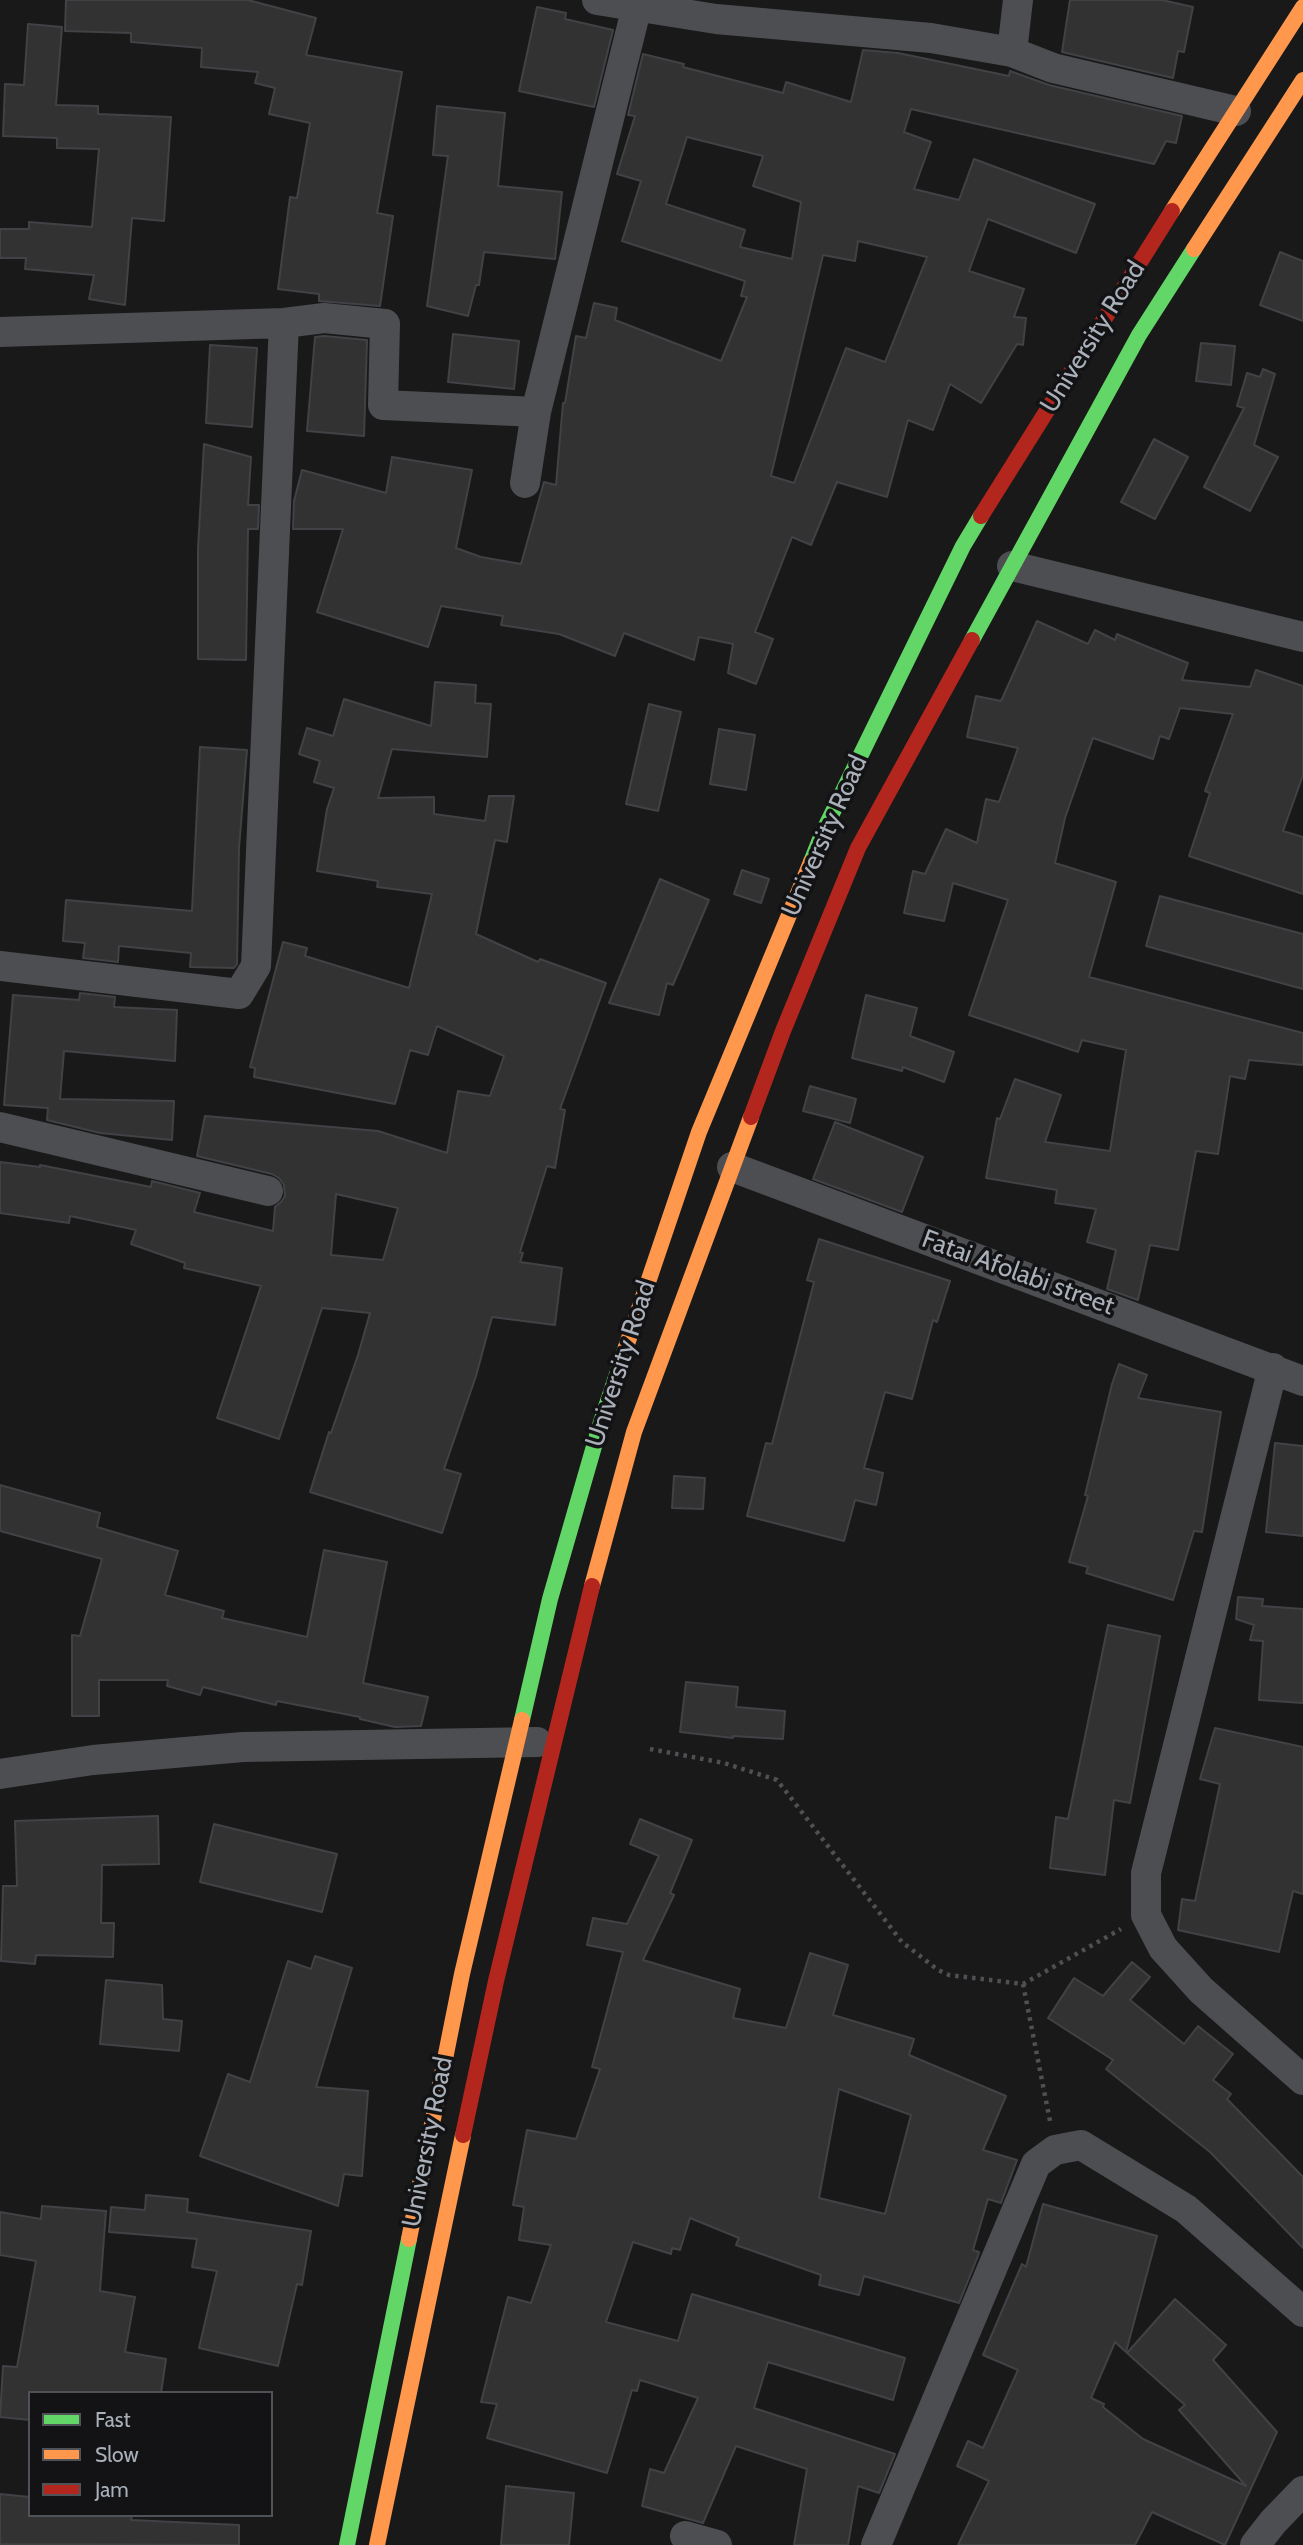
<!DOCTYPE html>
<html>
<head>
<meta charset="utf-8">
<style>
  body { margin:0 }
  #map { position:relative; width:1303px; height:2545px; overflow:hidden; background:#191919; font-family:Cabin,sans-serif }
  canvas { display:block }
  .legend { position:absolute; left:28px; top:2391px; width:245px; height:126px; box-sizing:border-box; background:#131315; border:2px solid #4f5257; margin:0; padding:9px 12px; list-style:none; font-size:21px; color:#aab0b9 }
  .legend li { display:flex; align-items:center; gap:14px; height:35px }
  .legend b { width:35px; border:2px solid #4f5257 }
</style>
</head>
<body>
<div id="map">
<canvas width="1303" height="2545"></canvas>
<ul class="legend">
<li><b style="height:9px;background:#63d668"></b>Fast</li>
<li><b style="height:9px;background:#ff974d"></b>Slow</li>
<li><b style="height:9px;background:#b3261e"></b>Jam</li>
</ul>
</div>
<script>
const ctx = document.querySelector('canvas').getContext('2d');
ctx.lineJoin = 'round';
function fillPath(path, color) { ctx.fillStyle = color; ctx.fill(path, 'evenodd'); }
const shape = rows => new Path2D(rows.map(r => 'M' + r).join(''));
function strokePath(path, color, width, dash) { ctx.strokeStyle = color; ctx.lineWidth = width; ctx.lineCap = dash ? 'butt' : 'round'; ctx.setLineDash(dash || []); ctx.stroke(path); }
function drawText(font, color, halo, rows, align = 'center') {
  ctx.font = font + ' Cabin,sans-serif'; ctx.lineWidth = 7; ctx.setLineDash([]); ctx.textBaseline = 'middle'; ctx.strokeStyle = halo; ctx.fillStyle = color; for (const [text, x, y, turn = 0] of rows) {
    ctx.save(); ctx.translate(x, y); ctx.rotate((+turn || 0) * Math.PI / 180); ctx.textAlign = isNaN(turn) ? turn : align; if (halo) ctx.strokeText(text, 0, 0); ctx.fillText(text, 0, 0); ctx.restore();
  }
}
const building = shape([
  [66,0,248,0,316,18,306,55,402,72,377,213,393,216,380,306,319,301,319,294,278,289,290,197,297,198,310,123,269,114,275,88,255,83,258,72,201,67,202,48,131,42,131,33,65,31,66,0],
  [1070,0,1162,0,1193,7,1184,52,1178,51,1173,78,1062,52,1070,0],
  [537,7,566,13,565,19,613,30,594,107,519,91,537,7],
  [28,24,62,27,56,105,98,106,98,114,171,117,164,221,132,218,125,305,89,299,94,275,25,269,26,258,0,258,0,229,29,229,29,222,92,227,99,149,57,148,57,138,3,136,5,84,24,85,28,24],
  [863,50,898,53,1009,76,1010,71,1049,85,1182,116,1176,143,1166,141,1154,164,911,109,904,132,931,142,914,189,959,200,974,159,1095,204,1076,253,988,219,969,271,1024,289,1014,317,1026,318,1023,345,1017,344,981,403,950,384,933,430,908,420,887,497,837,482,811,545,792,537,755,632,773,639,756,684,728,673,733,644,699,637,694,660,624,633,615,656,559,634,501,625,503,616,441,606,428,647,317,612,343,529,293,529,294,501,302,470,386,493,392,457,472,470,456,548,481,557,521,564,544,482,556,485,563,403,565,403,576,336,586,338,594,303,617,308,615,320,721,361,747,297,741,296,745,281,622,241,641,181,617,174,635,116,628,115,643,54,684,64,683,67,783,93,786,82,851,102,863,50],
  [687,137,763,156,753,186,801,202,792,259,740,247,745,230,666,204,687,137],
  [858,241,927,257,885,362,846,348,794,483,771,476,823,255,855,261,858,241],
  [437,106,505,113,498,186,562,192,555,259,484,252,479,285,476,285,468,316,427,306,448,156,433,155,437,106],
  [1280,252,1303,261,1303,321,1260,305,1280,252],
  [453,334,519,341,514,389,448,382,453,334],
  [324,336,367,340,364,436,307,431,315,337,324,336],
  [1201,343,1235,346,1231,385,1196,381,1201,343],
  [210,345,257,348,252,427,206,423,210,345],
  [1263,369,1275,374,1254,445,1278,457,1250,511,1204,487,1244,408,1237,406,1247,373,1260,377,1263,369],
  [1154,439,1188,457,1155,519,1121,502,1154,439],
  [204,444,251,457,248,505,259,505,258,529,248,529,246,660,198,659,198,548,204,444],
  [1037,621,1088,644,1095,630,1115,640,1117,634,1148,647,1188,663,1182,680,1250,687,1256,670,1303,686,1303,775,1283,831,1303,837,1303,894,1189,856,1210,793,1205,791,1233,714,1180,708,1169,739,1160,736,1153,759,1093,738,1065,818,1055,863,1116,882,1089,977,1303,1033,1303,1065,1249,1060,1245,1079,1230,1076,1218,1154,1196,1151,1178,1250,1150,1245,1138,1300,1107,1289,1116,1250,1087,1242,1096,1209,1055,1203,1057,1190,986,1178,997,1118,1000,1119,1015,1079,1061,1095,1045,1142,1110,1151,1126,1050,1082,1040,1078,1052,969,1015,1008,900,953,883,944,921,904,913,913,871,925,874,946,829,977,843,986,799,999,802,1018,748,967,737,976,696,1001,701,1037,621],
  [435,682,476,685,475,703,491,704,487,757,392,749,378,798,434,797,434,814,485,821,489,796,514,796,507,842,495,840,476,934,538,962,540,959,606,983,560,1109,565,1110,555,1168,547,1166,520,1252,523,1253,520,1262,562,1268,555,1325,492,1317,476,1376,444,1469,461,1474,442,1533,310,1492,329,1432,331,1433,358,1355,370,1313,322,1308,279,1439,217,1418,261,1286,184,1268,185,1263,131,1244,136,1230,70,1216,69,1223,0,1213,0,1162,40,1167,40,1165,151,1187,152,1181,200,1193,194,1212,273,1231,275,1207,281,1202,285,1196,284,1185,279,1178,272,1174,197,1156,205,1116,378,1131,447,1153,458,1091,490,1096,504,1056,437,1026,428,1055,410,1050,395,1104,254,1077,255,1068,250,1067,283,942,307,948,305,956,409,988,432,894,377,887,378,881,317,871,327,809,334,788,314,782,320,761,299,754,307,728,333,736,344,699,431,726,435,682],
  [336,1194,398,1208,383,1260,331,1255,336,1194],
  [649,704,681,712,658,811,626,804,649,704],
  [719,729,755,735,746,790,710,784,719,729],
  [200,747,247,750,239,848,237,964,234,968,190,967,191,953,119,946,118,962,83,958,85,943,63,941,66,900,192,911,200,747],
  [742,870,769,879,761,903,734,894,742,870],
  [660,879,709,900,673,985,667,983,659,1015,609,1003,660,879],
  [1160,896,1303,934,1303,989,1146,946,1160,896],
  [80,993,115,997,114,1007,177,1010,175,1061,64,1051,60,1099,174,1101,172,1140,100,1133,47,1120,48,1108,4,1105,13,995,79,1000,80,993],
  [866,995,917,1008,910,1036,954,1052,944,1082,903,1067,902,1071,852,1058,866,995],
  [810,1086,856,1099,850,1123,803,1111,810,1086],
  [835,1122,923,1157,902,1212,813,1179,835,1122],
  [819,1239,950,1281,937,1322,933,1320,912,1399,885,1392,864,1468,883,1473,876,1505,855,1500,844,1541,747,1516,766,1443,772,1444,814,1282,807,1280,819,1239],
  [1119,1364,1147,1375,1138,1398,1221,1412,1202,1532,1194,1531,1173,1600,1086,1573,1088,1567,1069,1562,1088,1496,1085,1495,1112,1384,1119,1364],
  [1275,1443,1303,1446,1303,1536,1266,1532,1275,1443],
  [674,1476,705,1478,703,1509,672,1508,674,1476],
  [0,1485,100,1513,97,1527,178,1551,165,1595,224,1611,222,1618,307,1637,324,1550,387,1562,363,1683,428,1697,421,1726,395,1727,360,1719,360,1717,277,1701,276,1705,203,1687,200,1695,167,1686,168,1680,99,1680,99,1716,72,1716,72,1635,80,1636,102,1559,0,1531,0,1485],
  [1238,1597,1263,1599,1262,1606,1303,1609,1303,1703,1259,1700,1263,1641,1250,1640,1254,1625,1236,1619,1238,1597],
  [1108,1625,1160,1636,1130,1803,1114,1800,1105,1875,1050,1868,1056,1817,1068,1819,1108,1625],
  [686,1682,738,1687,736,1707,785,1711,783,1739,733,1736,733,1738,680,1732,686,1682],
  [1215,1728,1303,1747,1303,1894,1293,1891,1279,1952,1178,1930,1182,1899,1195,1901,1220,1784,1200,1779,1215,1728],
  [158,1816,159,1864,102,1865,101,1923,114,1923,113,1957,36,1955,35,1964,1,1961,3,1886,17,1886,15,1821,158,1816],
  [640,1819,692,1840,670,1893,674,1895,643,1960,740,1989,733,2018,786,2028,810,1953,848,1965,833,2015,914,2039,909,2055,1006,2096,983,2150,1017,2160,1001,2203,988,2199,973,2250,979,2252,978,2256,959,2303,864,2276,859,2295,819,2285,821,2275,736,2245,739,2238,690,2218,680,2250,672,2248,671,2254,633,2242,606,2322,678,2341,692,2294,905,2358,893,2400,768,2362,754,2408,895,2454,879,2493,858,2486,848,2545,794,2545,807,2469,736,2446,703,2523,642,2506,650,2469,664,2473,698,2398,640,2380,637,2391,632,2390,607,2473,487,2438,497,2404,481,2402,508,2297,531,2303,551,2245,519,2240,524,2207,513,2205,527,2130,576,2139,600,2069,592,2067,623,1952,587,1945,593,1918,627,1924,659,1856,630,1844,640,1819],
  [839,2089,911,2115,885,2214,819,2198,839,2089],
  [214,1824,337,1854,322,1912,200,1882,214,1824],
  [315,1956,352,1968,316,2087,368,2091,362,2176,344,2174,338,2206,200,2156,228,2074,250,2082,288,1961,311,1969,315,1956],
  [1132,1962,1150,1977,1130,2000,1184,2044,1198,2026,1233,2054,1213,2080,1231,2094,1227,2099,1303,2177,1303,2248,1210,2152,1106,2069,1113,2060,1048,2018,1074,1978,1103,1996,1132,1962],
  [106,1980,162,1985,163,2019,182,2021,179,2051,100,2044,106,1980],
  [146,2195,188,2199,187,2212,311,2231,302,2285,297,2284,278,2366,199,2348,217,2271,192,2267,197,2239,109,2232,111,2207,145,2210,146,2195],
  [1043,2204,1157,2236,1126,2352,1115,2342,1091,2398,1104,2404,1103,2407,1143,2439,1246,2486,1179,2410,1185,2405,1127,2353,1175,2299,1226,2345,1213,2360,1277,2432,1225,2545,1152,2512,1135,2545,958,2545,989,2481,957,2466,968,2441,983,2448,1018,2370,983,2355,1022,2264,1026,2267,1043,2204],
  [42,2206,106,2211,100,2291,135,2297,125,2352,166,2359,161,2393,30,2393,30,2420,0,2417,3,2366,17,2367,36,2261,0,2255,0,2212,41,2219,42,2206],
  [506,2486,574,2493,569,2545,501,2545,506,2486],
  [0,2494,30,2497,30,2515,132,2515,131,2520,239,2525,239,2545,0,2544,0,2494]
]);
const path = shape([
  [650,1749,724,1763,777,1780,902,1942,938,1970,949,1975,1023,1984,1121,1929],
  [1023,1984,1050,2121]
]);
const street = shape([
  [597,0,716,19,931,38,1012,52,1053,68,1236,111],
  [1012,52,1018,0],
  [0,332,284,323,324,318,385,324,383,405,536,412],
  [525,483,536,412,637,6],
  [1012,566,1303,637],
  [0,966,239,994,256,966,284,323],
  [0,1127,268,1191],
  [732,1167,1303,1381],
  [1273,1368,1146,1873,1146,1915,1163,1948,1201,1990,1303,2080],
  [0,1774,93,1760,243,1747,537,1742],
  [685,2536,717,2545],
  [876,2545,1036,2164,1055,2150,1081,2145,1186,2209,1303,2312],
  [1255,2545,1273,2522,1303,2491]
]);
const fast = shape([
  [972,640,1139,335,1194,249],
  [811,862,823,832,963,546,981,516],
  [522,1720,550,1599,601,1422,626,1347],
  [347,2545,409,2239]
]);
const slow = shape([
  [1172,211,1303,7],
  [1194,249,1303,80],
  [626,1347,699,1132,811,862],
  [592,1586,634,1432,751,1117],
  [409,2239,462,1974,522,1720],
  [377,2545,463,2135]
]);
const jam = shape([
  [981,516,1172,211],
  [751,1117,783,1031,858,848,972,640],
  [463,2135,496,1981,592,1586]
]);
const streetNames = [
  ["University Road",1093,337,-58],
  ["University Road",825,836,-66],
  ["Fatai Afolabi street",1018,1273,20],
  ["University Road",621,1364,-72],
  ["University Road",428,2142,-79]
];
fillPath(building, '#323233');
strokePath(building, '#414245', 2);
strokePath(path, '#4f5053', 4.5, [3.5, 5]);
strokePath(street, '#4d4e51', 30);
strokePath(fast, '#63d668', 16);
strokePath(slow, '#ff974d', 16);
strokePath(jam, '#b3261e', 16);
drawText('26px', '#aab0b9', '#131315', streetNames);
</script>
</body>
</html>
